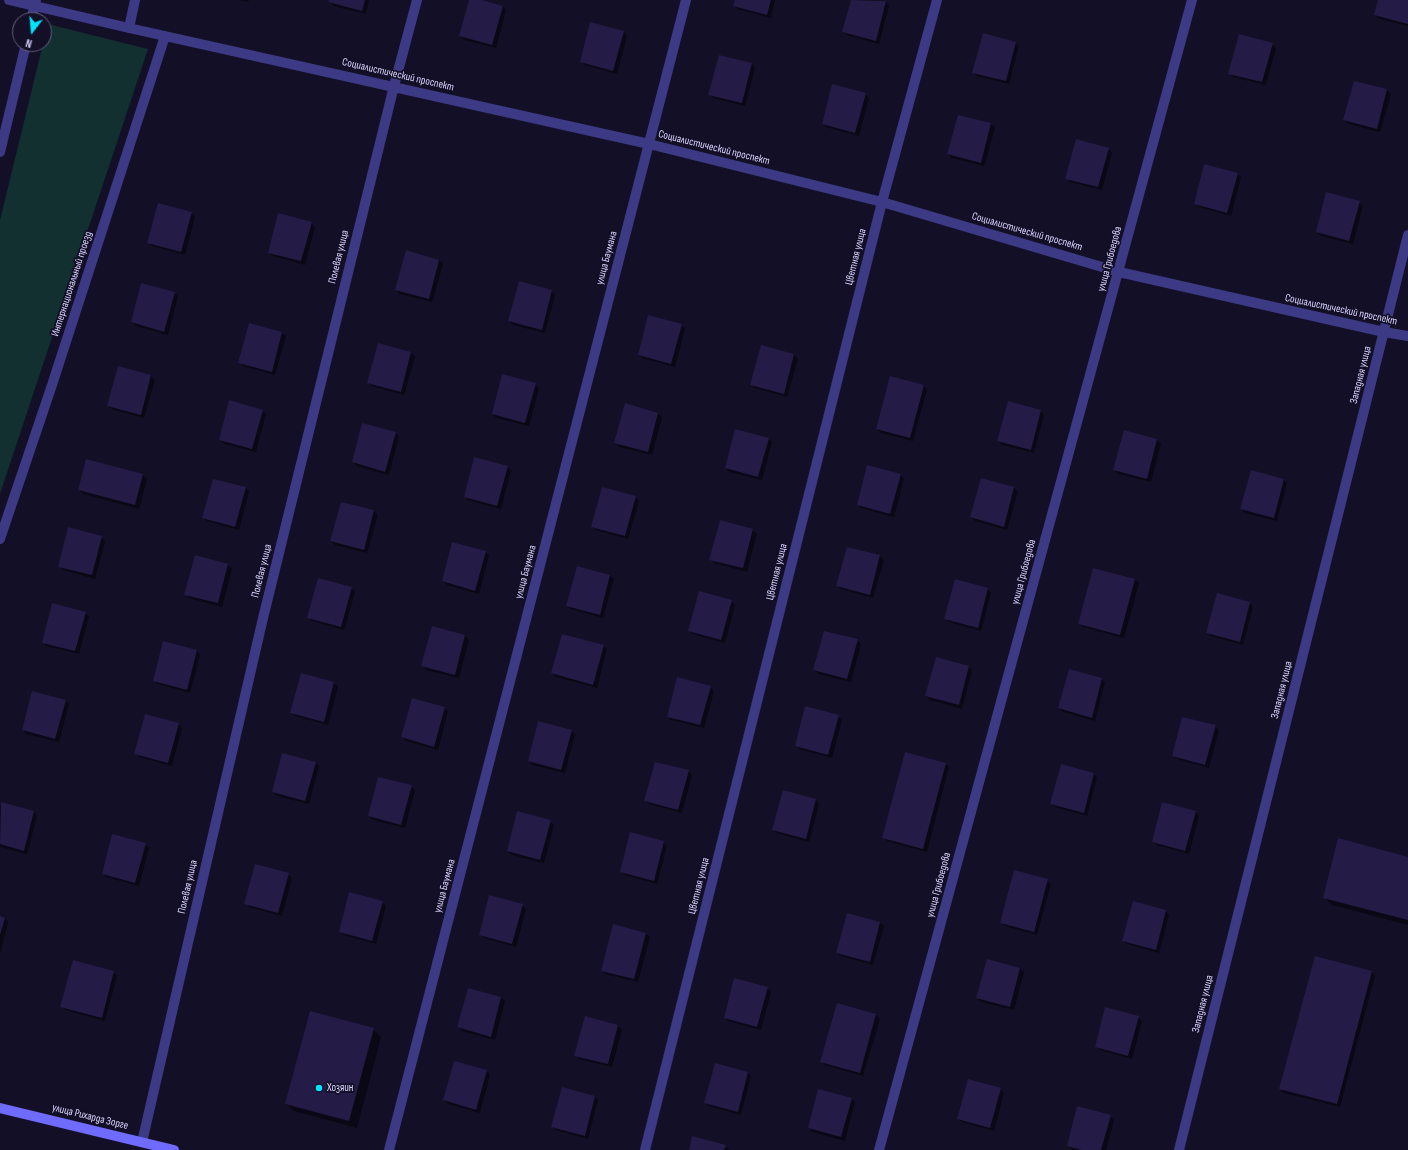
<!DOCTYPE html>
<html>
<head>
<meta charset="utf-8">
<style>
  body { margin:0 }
  #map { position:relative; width:1408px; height:1150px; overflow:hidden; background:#130f26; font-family:"Sofia Sans Condensed",sans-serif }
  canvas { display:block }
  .north { position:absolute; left:12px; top:12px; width:40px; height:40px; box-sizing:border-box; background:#130f26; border:1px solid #625e7d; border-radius:50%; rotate:196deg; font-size:11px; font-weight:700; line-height:16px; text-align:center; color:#d9d4ff }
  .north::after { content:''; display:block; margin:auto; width:14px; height:18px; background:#00e5ff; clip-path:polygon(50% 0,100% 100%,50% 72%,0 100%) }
</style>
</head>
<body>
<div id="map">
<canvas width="1408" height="1150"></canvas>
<div class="north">N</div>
</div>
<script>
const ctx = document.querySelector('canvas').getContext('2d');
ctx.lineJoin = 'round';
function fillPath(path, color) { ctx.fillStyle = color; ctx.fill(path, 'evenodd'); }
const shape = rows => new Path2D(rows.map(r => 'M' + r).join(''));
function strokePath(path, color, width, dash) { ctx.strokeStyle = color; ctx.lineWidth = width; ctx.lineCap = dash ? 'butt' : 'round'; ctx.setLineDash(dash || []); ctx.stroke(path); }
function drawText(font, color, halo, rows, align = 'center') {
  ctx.font = font + ' "Sofia Sans Condensed",sans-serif'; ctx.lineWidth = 3.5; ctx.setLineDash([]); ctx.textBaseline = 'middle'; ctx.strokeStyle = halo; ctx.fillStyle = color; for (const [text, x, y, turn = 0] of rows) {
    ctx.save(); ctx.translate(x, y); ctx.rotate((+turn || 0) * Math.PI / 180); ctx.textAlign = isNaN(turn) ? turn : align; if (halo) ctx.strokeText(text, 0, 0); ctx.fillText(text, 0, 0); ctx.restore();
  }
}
const green = shape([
  [48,24,148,49,0,494,0,220,43,44,44,44]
]);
const shadow = shape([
  [239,0,249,0,248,2],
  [330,0,369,0,366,14,333,6,330,2],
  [470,0,478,0,503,6,506,10,496,48,464,40,460,36],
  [736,0,775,0,771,18,738,9,735,6],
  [852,0,878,0,886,2,889,6,879,44,847,35,843,32],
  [1379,0,1408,0,1408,26,1379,19,1375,15],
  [624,32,627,36,617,74,585,65,581,61],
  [1016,43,1019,46,1009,84,977,76,973,72],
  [1272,44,1276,48,1266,85,1233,77,1230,73],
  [719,56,752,64,755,68,745,106,713,98,709,94],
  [1354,82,1387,90,1391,94,1380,132,1348,124,1344,120],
  [865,94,869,98,859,136,826,127,823,124],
  [958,116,991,124,995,128,984,166,952,158,948,154],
  [1109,149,1112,153,1102,190,1070,182,1066,178],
  [1237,174,1241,177,1231,216,1199,207,1195,203],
  [1359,202,1363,206,1353,244,1321,236,1317,232],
  [191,213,195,217,185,255,152,246,149,243],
  [311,223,315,227,305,265,273,256,269,253],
  [439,260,443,264,432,302,400,294,396,290],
  [552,291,555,295,545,333,513,325,509,321],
  [174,293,178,296,168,335,136,326,132,322],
  [249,324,282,333,286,336,275,375,243,366,239,362],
  [681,325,685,329,675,367,642,358,639,355],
  [379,344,411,353,415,356,404,395,372,386,368,382],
  [761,347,794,355,798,359,787,397,755,388,751,385],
  [118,368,151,376,155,380,144,418,112,409,108,406],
  [535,384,539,388,529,426,496,418,493,414],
  [923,385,927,389,913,441,881,433,877,429],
  [626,405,658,413,662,417,652,455,619,447,615,443],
  [262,410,266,414,256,452,224,444,220,440],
  [1041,411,1044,415,1034,453,1002,445,998,441],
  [1125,432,1157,440,1161,444,1151,482,1118,474,1114,470],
  [395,433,399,436,389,475,357,466,353,462],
  [768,438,772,442,762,480,729,472,726,468],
  [87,460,143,475,147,479,139,509,83,494,79,490],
  [507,467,511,471,501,509,468,500,465,497],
  [900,475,904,479,894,517,861,508,858,505],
  [982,479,1014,488,1018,491,1007,530,975,521,971,517],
  [213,480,246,488,249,492,239,530,207,521,203,518],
  [1284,480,1287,483,1277,521,1245,513,1241,509],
  [635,497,639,501,628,539,596,530,592,527],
  [341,503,374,511,378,515,367,553,335,545,331,541],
  [721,521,753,530,757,534,747,572,714,563,711,559],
  [101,537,105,541,95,579,63,570,59,566],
  [848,548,880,556,884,560,873,598,841,589,837,586],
  [485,552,489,555,479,594,447,585,443,581],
  [196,556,228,565,232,569,222,607,189,598,185,595],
  [577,567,610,576,614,579,603,618,571,609,567,606],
  [1094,569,1135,580,1139,583,1124,638,1083,627,1079,624],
  [351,588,355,592,344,630,312,621,308,618],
  [988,589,991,593,981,631,949,622,945,619],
  [731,601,735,605,725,643,693,634,689,630],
  [1250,603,1253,607,1243,645,1211,636,1207,633],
  [85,613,89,616,79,654,46,646,43,642],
  [433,628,465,636,469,640,459,678,426,670,423,666],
  [857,640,861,644,851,682,818,674,815,670],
  [603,646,607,649,597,688,556,677,552,673],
  [197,651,200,655,190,693,158,684,154,681],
  [969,666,972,670,962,709,930,700,926,696],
  [302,674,334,683,338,687,328,725,295,716,291,713],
  [1102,679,1105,682,1095,721,1063,712,1059,708],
  [710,687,714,691,704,728,671,720,668,716],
  [65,700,69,704,59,742,26,734,23,730],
  [444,708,448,711,438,750,406,741,402,737],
  [838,716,842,720,832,758,799,749,796,745],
  [178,724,182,728,172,766,139,757,136,754],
  [1215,726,1219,730,1209,768,1177,759,1173,756],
  [571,731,575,735,565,773,533,765,529,761],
  [315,763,319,766,309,804,277,796,273,792],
  [946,764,949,767,927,852,887,841,884,838],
  [688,771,692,775,682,813,649,804,646,801],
  [1094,774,1097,778,1087,816,1055,807,1051,804],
  [411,786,415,790,405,828,373,820,369,816],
  [816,800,819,804,809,842,777,833,773,830],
  [1,803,34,812,37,816,27,854,0,847,0,809],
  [1196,812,1199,816,1189,854,1157,845,1153,842],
  [550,821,554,825,544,863,512,855,508,851],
  [663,842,667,846,657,884,625,875,621,872],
  [145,844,149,848,139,886,106,877,103,874],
  [1408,858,1408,925,1332,905,1324,897],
  [288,874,292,878,282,916,249,907,246,903],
  [1047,880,1051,884,1037,935,1005,926,1001,923],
  [382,902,386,906,376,944,344,935,340,931],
  [522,905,526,909,516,947,484,938,480,934],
  [1166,911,1169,915,1159,953,1127,944,1123,941],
  [0,917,5,918,8,922,0,954],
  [880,923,884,926,873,965,841,956,837,953],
  [614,925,646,934,650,937,638,982,605,974,602,970],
  [1020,968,1024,972,1014,1010,981,1002,977,998],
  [113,972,117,976,105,1021,65,1010,61,1006],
  [1372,972,1375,976,1340,1107,1284,1093,1280,1089],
  [767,988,771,992,761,1030,728,1021,725,1018],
  [469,989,501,998,505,1001,495,1040,462,1031,459,1027],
  [838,1004,876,1015,880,1019,863,1076,825,1065,821,1061],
  [586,1017,618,1026,622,1030,612,1067,579,1059,576,1055],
  [1138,1017,1142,1021,1132,1059,1100,1050,1096,1046],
  [373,1029,381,1037,357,1128,294,1111,286,1104],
  [487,1071,490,1074,480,1113,448,1104,444,1100],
  [748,1073,751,1076,741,1115,709,1106,705,1102],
  [1000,1089,1004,1093,994,1131,962,1122,958,1119],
  [595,1097,598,1100,588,1139,556,1130,552,1126],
  [851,1098,855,1102,845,1141,812,1132,809,1128],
  [1110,1116,1114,1120,1106,1150,1073,1150,1068,1146],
  [725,1146,729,1150,690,1150]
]);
const building = shape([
  [329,0,365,0,362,11,328,2],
  [469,0,482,0,503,6,492,45,459,36],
  [735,0,771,0,767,15,733,6],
  [851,0,886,1,876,41,842,32],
  [1378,0,1408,0,1408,24,1374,15],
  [590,22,624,31,613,71,580,62],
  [983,33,1016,42,1006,81,972,73],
  [1239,34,1273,43,1262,82,1228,74],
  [719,55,752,63,742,103,708,95],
  [1354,81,1387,89,1377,129,1343,120],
  [832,84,866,93,855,133,822,124],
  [958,115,991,123,981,163,947,154],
  [1076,139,1109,148,1098,187,1065,179],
  [1204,164,1238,173,1227,213,1194,204],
  [1326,192,1360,201,1349,241,1316,232],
  [158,203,192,212,181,252,147,243],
  [278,213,312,222,301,261,268,253],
  [406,250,439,260,429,299,395,290],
  [519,281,552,290,542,330,508,321],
  [141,283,175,292,164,332,131,322],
  [648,315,682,324,671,364,638,355],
  [249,323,282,332,272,372,238,363],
  [378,343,411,352,401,392,367,383],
  [761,345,794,354,784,394,750,385],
  [118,366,151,375,141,415,107,406],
  [502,374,536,383,525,423,492,414],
  [890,376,924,385,910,438,876,429],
  [229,400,263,410,252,449,219,440],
  [1008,401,1041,410,1031,450,997,441],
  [625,403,658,413,648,452,614,443],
  [362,423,396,432,385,472,352,462],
  [735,429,769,438,758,477,725,468],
  [1124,430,1157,439,1147,479,1113,470],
  [474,457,508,466,497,506,464,497],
  [86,459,143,474,135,505,78,490],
  [867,465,901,474,890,514,857,505],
  [1251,470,1284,479,1274,518,1240,509],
  [981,478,1014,487,1004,527,970,517],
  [213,479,246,487,235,527,202,518],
  [602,487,636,496,625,536,591,527],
  [341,502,374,510,364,550,330,541],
  [720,520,753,529,743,568,709,560],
  [68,527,102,536,92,575,58,567],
  [452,542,486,551,475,591,442,581],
  [847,547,880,555,870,595,836,586],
  [195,555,228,564,218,603,184,595],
  [577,566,610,575,600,615,566,606],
  [1093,568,1135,579,1120,635,1078,624],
  [318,578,352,587,341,627,307,618],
  [955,579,988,588,978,628,944,619],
  [699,591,732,600,721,640,688,631],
  [1217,593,1250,602,1240,642,1206,633],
  [52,603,86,612,75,651,42,643],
  [432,626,465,635,455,675,421,666],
  [824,631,858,639,847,679,813,670],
  [562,634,604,645,593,685,551,673],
  [163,641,197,650,187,690,153,681],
  [936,657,969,666,959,705,925,696],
  [1069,669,1102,678,1092,718,1058,708],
  [301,673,334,682,324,722,290,713],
  [677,677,711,686,700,725,667,717],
  [32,691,66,700,55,739,22,730],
  [412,698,445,707,434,747,401,737],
  [805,706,839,715,828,755,795,746],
  [145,714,179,723,168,763,134,754],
  [1182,717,1216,725,1205,765,1172,756],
  [538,721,572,730,561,770,528,761],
  [905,752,946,763,923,849,882,838],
  [282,753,316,762,305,801,272,792],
  [655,762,689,770,678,810,644,801],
  [1061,764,1094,773,1084,813,1050,804],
  [378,777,412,785,401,825,368,816],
  [783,790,816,799,806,839,772,830],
  [1,802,34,811,24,851,0,844],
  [1162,802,1196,811,1185,851,1152,842],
  [517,811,551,820,540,860,507,851],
  [630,832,664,841,654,881,620,872],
  [112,834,146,843,135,883,102,874],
  [1338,838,1408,857,1408,920,1323,898],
  [255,864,289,873,278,913,244,904],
  [1014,870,1048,879,1034,932,1000,923],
  [349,892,383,901,372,941,339,932],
  [489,895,523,904,512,944,479,935],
  [1133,901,1166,910,1156,950,1122,941],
  [847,913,880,922,870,962,836,953],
  [0,916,5,918,0,935],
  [613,924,646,933,634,979,601,971],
  [1315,956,1372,971,1337,1104,1279,1089],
  [987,959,1020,968,1010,1007,976,998],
  [73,960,114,971,102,1018,60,1007],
  [734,978,768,987,757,1027,724,1018],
  [468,988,501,997,491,1037,457,1027],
  [837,1003,876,1014,860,1073,820,1062],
  [1105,1007,1139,1016,1128,1056,1095,1047],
  [310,1011,374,1028,349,1121,285,1104],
  [585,1016,618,1025,608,1064,574,1056],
  [454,1061,487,1070,476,1110,443,1100],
  [715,1063,748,1072,738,1112,704,1103],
  [968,1079,1001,1088,990,1128,957,1119],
  [562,1087,595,1096,585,1136,551,1127],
  [818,1089,852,1098,841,1137,808,1128],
  [1077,1106,1111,1115,1101,1150,1081,1150,1067,1146],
  [692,1136,726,1145,724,1150,689,1150]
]);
const street = shape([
  [9,0,129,28,649,144,882,202,1119,272,1384,332,1408,336],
  [31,20,36,0],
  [129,28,135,0],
  [0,152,26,44],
  [0,539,52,385,165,36],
  [142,1142,263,618,394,86,417,0],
  [389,1150,686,0],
  [645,1150,882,202,937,0],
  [879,1150,1192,0],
  [1179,1150,1408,235]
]);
const secondary = shape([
  [0,1108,174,1150]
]);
const markers = [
  [319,1088,4,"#00e5ff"]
];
const streetNames = [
  ["Социалистический проспект",398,75,13],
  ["Социалистический проспект",714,148,14],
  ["Социалистический проспект",1027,232,16],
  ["Полевая улица",339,257,-76],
  ["Цветная улица",856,257,-76],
  ["улица Баумана",607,258,-75],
  ["улица Грибоедова",1110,259,-75],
  ["Интернациональный проезд",72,284,-72],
  ["Социалистический проспект",1341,310,12],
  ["Западная улица",1361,375,-76],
  ["Полевая улица",262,571,-76],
  ["улица Баумана",526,572,-75],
  ["Цветная улица",777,572,-76],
  ["улица Грибоедова",1024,572,-75],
  ["Западная улица",1282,690,-76],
  ["улица Грибоедова",939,885,-75],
  ["улица Баумана",445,886,-75],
  ["Цветная улица",699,886,-76],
  ["Полевая улица",188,887,-77],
  ["Западная улица",1203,1004,-76],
  ["улица Рихарда Зорге",90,1117,14]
];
const poiNames = [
  ["Хозяин",327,1088]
];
fillPath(green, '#12302f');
fillPath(shadow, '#0007');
fillPath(building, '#241b47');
strokePath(street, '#3d3a85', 10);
strokePath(secondary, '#6f6bff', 10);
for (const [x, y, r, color] of markers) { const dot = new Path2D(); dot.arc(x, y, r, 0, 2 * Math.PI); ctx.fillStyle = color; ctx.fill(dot); strokePath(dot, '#130f26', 1.5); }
drawText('11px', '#d9d4ff', '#130f26', streetNames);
drawText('11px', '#d9d4ff', '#130f26', poiNames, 'left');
</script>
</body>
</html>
